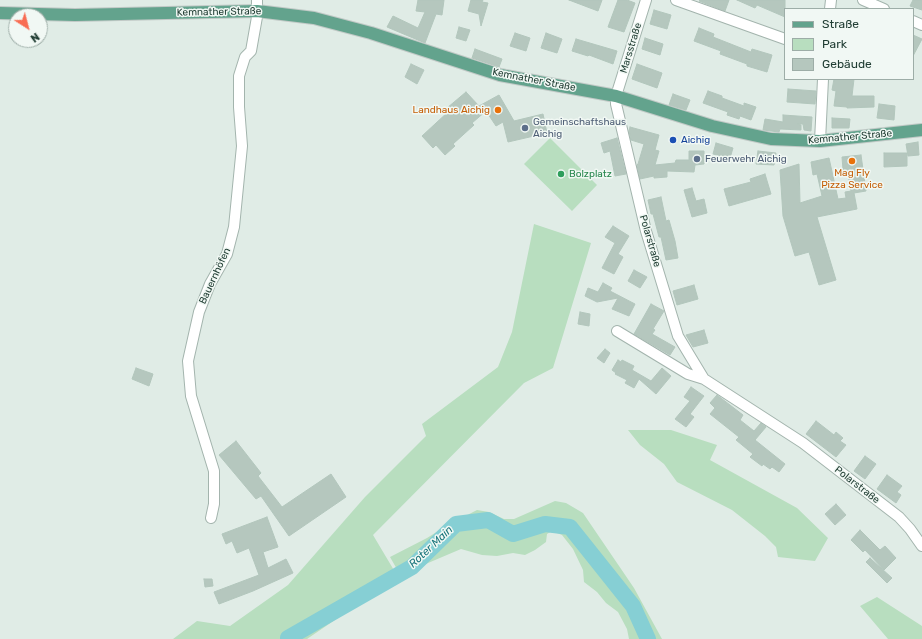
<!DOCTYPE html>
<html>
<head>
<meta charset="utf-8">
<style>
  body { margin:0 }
  #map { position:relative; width:922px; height:639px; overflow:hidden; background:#e0ece6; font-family:Rubik,sans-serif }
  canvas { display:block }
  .legend { position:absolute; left:784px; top:8px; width:130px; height:72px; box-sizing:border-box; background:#f1f8f4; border:1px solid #9dada7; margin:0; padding:5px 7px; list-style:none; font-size:12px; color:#203d33 }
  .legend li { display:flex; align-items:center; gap:8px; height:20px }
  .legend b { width:20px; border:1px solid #9dada7 }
  .north { position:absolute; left:8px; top:8px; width:40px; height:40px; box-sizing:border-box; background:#f1f8f4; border:1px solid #9dada7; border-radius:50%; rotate:144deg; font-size:11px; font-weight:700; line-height:16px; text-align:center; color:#203d33 }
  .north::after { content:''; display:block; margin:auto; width:14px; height:18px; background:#f86c52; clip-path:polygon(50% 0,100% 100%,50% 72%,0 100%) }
</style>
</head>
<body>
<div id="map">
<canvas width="922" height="639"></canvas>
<ul class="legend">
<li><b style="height:5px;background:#63a38d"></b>Straße</li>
<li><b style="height:11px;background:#b8debf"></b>Park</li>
<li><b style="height:11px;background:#b5c7be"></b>Gebäude</li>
</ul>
<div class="north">N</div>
</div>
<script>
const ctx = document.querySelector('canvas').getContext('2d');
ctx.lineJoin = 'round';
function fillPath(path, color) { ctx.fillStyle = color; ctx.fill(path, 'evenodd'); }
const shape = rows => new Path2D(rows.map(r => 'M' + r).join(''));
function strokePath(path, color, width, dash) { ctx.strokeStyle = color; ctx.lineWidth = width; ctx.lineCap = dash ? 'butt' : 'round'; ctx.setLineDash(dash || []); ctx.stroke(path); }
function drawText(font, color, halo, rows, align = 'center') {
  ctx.font = font + ' Rubik,sans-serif'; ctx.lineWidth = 3; ctx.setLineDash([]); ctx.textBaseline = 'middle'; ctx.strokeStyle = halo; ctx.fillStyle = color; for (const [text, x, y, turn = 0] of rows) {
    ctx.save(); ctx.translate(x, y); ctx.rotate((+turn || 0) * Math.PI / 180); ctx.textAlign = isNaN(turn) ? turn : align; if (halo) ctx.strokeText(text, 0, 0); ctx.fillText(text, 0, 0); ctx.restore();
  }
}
const green = shape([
  [550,138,597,185,572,211,524,164],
  [534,224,591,243,553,368,524,383,373,535,398,577,307,639,173,639,197,621,230,626,288,585,365,497,426,436,422,424,498,367,512,332],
  [628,430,671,430,717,445,710,460,797,508,828,538,815,561,778,557,776,547,765,536,732,510,677,482,664,464,640,445],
  [555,501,566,503,583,513,634,588,662,639,629,639,627,629,618,612,606,603,597,592,584,582,583,570,573,549,562,535,552,531,547,534,546,542,535,550,525,555,513,553,497,556,482,555,461,549,421,566,402,578,390,557,427,538,446,526,477,510,489,512,504,519,514,519],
  [877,597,922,626,922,639,888,639,860,606]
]);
const river = shape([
  [288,639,288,638,412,567,456,524,488,520,513,534,545,524,570,527,633,606,648,639]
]);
const building = shape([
  [418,0,444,0,442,15,436,14,425,43,387,27,393,16,418,28,425,12,416,11,418,0],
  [471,0,483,0,482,2,488,3,481,26,479,14,468,11,471,0],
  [569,0,602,0,598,11,569,0],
  [618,0,627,0,635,3,624,32,608,27,618,0],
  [700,0,729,0,725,11,699,1,700,0],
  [737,0,785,0,785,17,757,5,755,8,737,0],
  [913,0,922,0,922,10,910,6,913,0],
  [654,10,671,15,667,29,650,24,654,10],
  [459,27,470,30,466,41,456,38,459,27],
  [699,28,714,34,713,37,751,52,752,49,772,55,767,72,747,66,747,64,720,54,721,51,694,41,699,28],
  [515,33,530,38,526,51,510,46,515,33],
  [546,33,562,39,557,53,541,48,546,33],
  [913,35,922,39,913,56,913,35],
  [645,38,663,44,660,55,642,49,645,38],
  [576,39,617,51,613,64,589,55,588,56,572,51,576,39],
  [475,49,502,59,499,67,472,58,475,49],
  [411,64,424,70,417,84,405,77,411,64],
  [637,64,662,73,657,88,632,79,637,64],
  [834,79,854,79,852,96,874,96,874,107,847,108,847,107,834,106,836,91,832,90,834,79],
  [788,89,816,91,815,104,787,102,788,89],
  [708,91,722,96,722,98,744,106,744,103,756,107,751,120,740,116,739,119,727,115,728,112,703,103,708,91],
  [466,92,479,106,499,95,514,121,543,114,547,133,508,142,503,122,496,126,486,111,472,123,474,125,453,144,455,146,445,155,436,145,433,148,422,136,449,111,447,108,466,92],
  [673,94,690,100,686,110,669,105,673,94],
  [879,104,895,106,894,120,877,118,879,104],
  [783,115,812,117,811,131,804,130,803,124,797,124,801,125,801,130,780,129,779,132,763,130,765,119,783,122,783,115],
  [832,118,850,119,849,128,832,128,832,118],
  [630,127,659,135,655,150,659,151,655,165,675,163,676,160,689,160,689,151,704,151,704,164,695,165,694,172,667,171,667,177,654,178,654,176,640,179,637,165,638,164,644,144,631,140,629,131,630,127],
  [617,138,626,174,615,176,610,151,604,153,601,143,617,138],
  [918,142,919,155,908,156,906,144,918,142],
  [716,143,733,148,730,158,713,154,716,143],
  [758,151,776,153,774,165,756,164,758,151],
  [884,153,907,153,907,166,884,167,884,153],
  [861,155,866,191,854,193,857,209,817,217,836,280,819,285,809,252,795,256,783,216,780,170,799,164,800,203,822,196,817,174,813,175,811,162,829,158,838,199,846,198,845,192,851,191,847,169,843,170,842,157,861,155],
  [765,174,771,194,729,206,724,189,751,182,750,179,765,174],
  [692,188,696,201,704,199,707,213,692,217,684,190,692,188],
  [661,197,666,221,669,220,675,241,678,258,666,260,661,237,659,237,653,214,651,214,648,200,661,197],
  [613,226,629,236,618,254,623,257,614,274,602,268,615,243,605,237,613,226],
  [634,270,647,277,640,288,628,281,634,270],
  [603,283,612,288,610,291,635,304,629,316,612,309,618,298,597,302,585,296,588,288,598,292,603,283],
  [694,285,698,299,677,305,673,291,694,285],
  [651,304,664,311,653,329,655,330,652,334,675,347,670,355,634,334,651,304],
  [580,312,590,314,589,326,578,324,580,312],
  [704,330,708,343,693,347,686,335,704,330],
  [605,349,610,353,604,363,597,358,605,349],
  [618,360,621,362,622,360,634,366,632,370,651,381,662,368,671,376,656,394,639,379,634,388,625,383,627,380,615,374,616,373,612,370,618,360],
  [136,368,153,374,149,386,132,379,136,368],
  [691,387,704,396,690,414,694,417,686,427,675,419,690,401,684,397,691,387],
  [717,395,743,415,740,420,754,431,761,423,766,427,755,440,785,464,779,472,772,467,770,469,763,464,762,466,750,457,753,454,736,440,739,437,710,414,715,408,710,403,717,395],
  [816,421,834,435,836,432,843,438,840,441,846,445,836,457,806,434,816,421],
  [236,441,261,473,258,476,282,507,331,474,346,497,289,536,261,496,256,499,219,455,236,441],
  [865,456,876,464,865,479,854,471,865,456],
  [887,475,902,486,897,492,901,495,896,503,877,489,887,475],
  [836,504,846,515,835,525,825,514,836,504],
  [267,517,278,547,263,552,268,568,286,559,293,573,253,591,219,604,214,592,259,575,249,548,237,553,232,541,226,544,222,534,267,517],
  [860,530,880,550,885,546,896,558,884,570,865,550,863,552,851,540,860,530],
  [870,558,892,578,887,583,866,562,870,558],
  [204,579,212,579,213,586,205,587,204,579]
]);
const minor = shape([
  [646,0,616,96,616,104,646,231,678,336,704,379,803,443,899,517,910,529,922,546],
  [676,0,785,39],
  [863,0,884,9],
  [830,9,831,0],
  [913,21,922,25],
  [820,141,823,79],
  [617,331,688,374,704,379],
  [211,518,214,504,214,471,191,396,188,361,199,312,210,284,227,254,234,227,242,146,239,107,239,76,245,57,251,51,257,17,257,0]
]);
const major = shape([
  [0,13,75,15,257,11,314,18,371,33,500,75,616,96,712,126,771,139,820,141,922,130]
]);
const markers = [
  [498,110,4,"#e8710a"],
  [525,128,4,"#5c6f8a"],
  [673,140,4,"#1a4fb4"],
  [697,159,4,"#5c6f8a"],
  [852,161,4,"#e8710a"],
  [561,174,4,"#2e9e5b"]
];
const streetNames = [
  ["Kemnather Straße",219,12,-1],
  ["Marsstraße",631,48,-73],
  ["Kemnather Straße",534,80,11],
  ["Kemnather Straße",850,137,-5],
  ["Polarstraße",650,241,74],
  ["Bauernhöfen",215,276,-65],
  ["Polarstraße",857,485,38]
];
const foodNames = [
  ["Landhaus Aichig",490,110],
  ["Mag Fly",852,173,"center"],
  ["Pizza Service",852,185,"center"]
];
const serviceNames = [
  ["Gemeinschaftshaus",533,122],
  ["Aichig",533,134],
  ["Feuerwehr Aichig",705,159]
];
const transitNames = [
  ["Aichig",681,140]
];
const leisureNames = [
  ["Bolzplatz",569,174]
];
const waterNames = [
  ["Roter Main",431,547,-43]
];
fillPath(green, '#b8debf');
strokePath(river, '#86cfd4', 16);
fillPath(building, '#b5c7be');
strokePath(building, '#b2c6bc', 1);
strokePath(minor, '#a3b4ad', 12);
strokePath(major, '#c1c9c6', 14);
strokePath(minor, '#fff', 10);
strokePath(major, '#63a38d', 12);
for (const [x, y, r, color] of markers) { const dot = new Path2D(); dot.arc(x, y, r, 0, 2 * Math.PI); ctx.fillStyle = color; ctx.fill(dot); strokePath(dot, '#f1f8f4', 1.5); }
drawText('10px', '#203d33', '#f1f8f4', streetNames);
drawText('10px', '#c56008', '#f1f8f4', foodNames, 'right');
drawText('10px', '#4e5e75', '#f1f8f4', serviceNames, 'left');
drawText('10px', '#164399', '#f1f8f4', transitNames, 'left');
drawText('10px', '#27864d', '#f1f8f4', leisureNames, 'left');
drawText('italic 11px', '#18747b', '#f1f8f4', waterNames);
</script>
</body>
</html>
